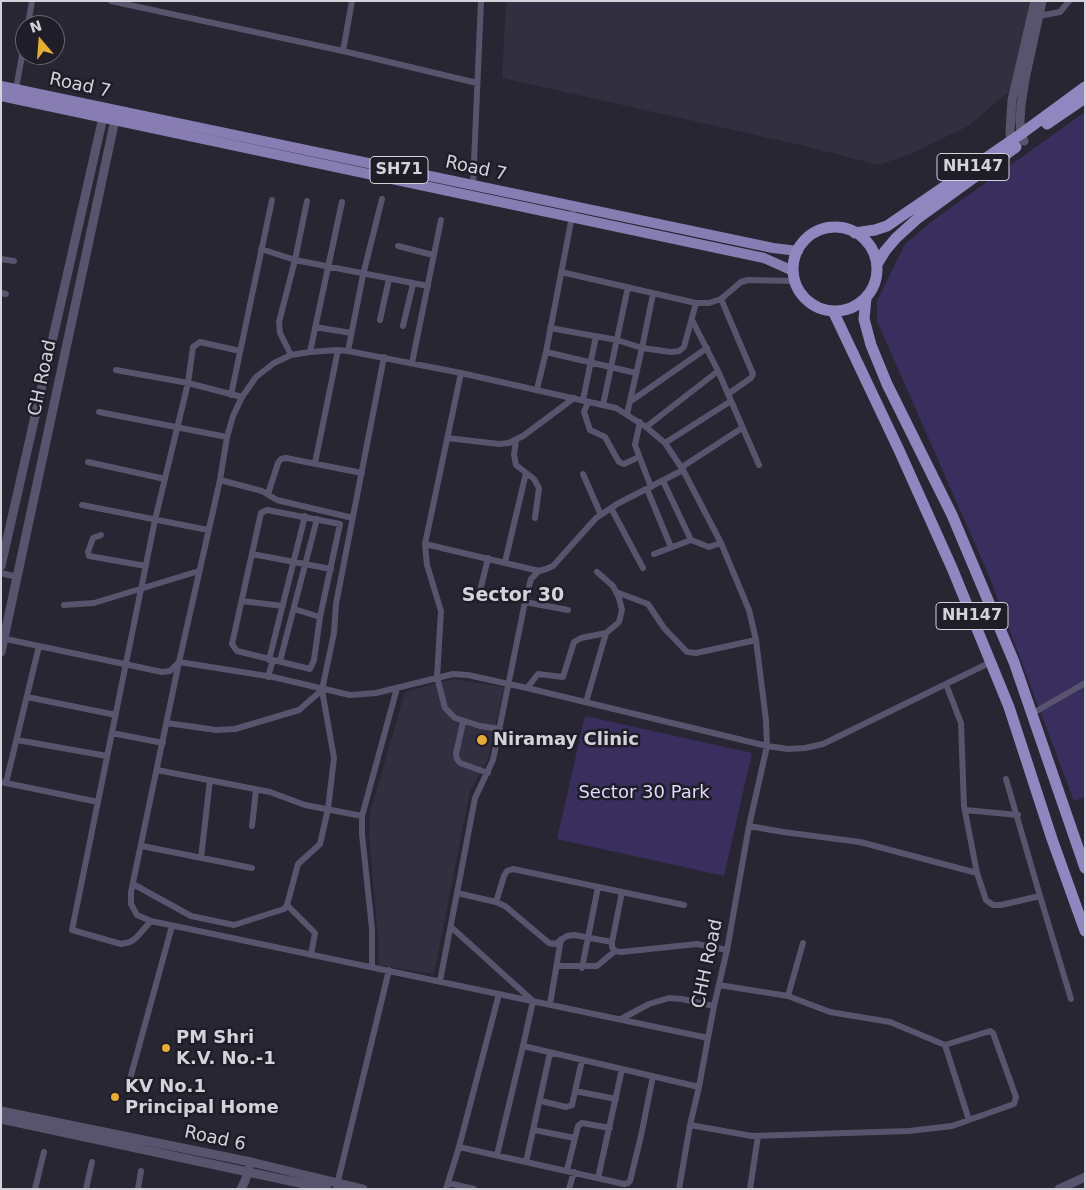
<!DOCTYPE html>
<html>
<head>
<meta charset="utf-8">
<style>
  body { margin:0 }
  #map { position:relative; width:1086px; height:1190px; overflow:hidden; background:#282632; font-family:"DejaVu Sans",sans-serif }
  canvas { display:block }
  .frame { position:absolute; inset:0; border:2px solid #d4d3db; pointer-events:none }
  .north { position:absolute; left:15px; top:15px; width:50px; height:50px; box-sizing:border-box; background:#1f1d28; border:1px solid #676670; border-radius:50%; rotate:342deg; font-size:14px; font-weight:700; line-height:20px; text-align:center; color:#d4d3db }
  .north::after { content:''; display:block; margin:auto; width:18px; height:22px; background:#e5ad35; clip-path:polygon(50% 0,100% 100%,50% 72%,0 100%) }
</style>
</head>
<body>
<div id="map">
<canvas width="1086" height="1190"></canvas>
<div class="frame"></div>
<div class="north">N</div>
</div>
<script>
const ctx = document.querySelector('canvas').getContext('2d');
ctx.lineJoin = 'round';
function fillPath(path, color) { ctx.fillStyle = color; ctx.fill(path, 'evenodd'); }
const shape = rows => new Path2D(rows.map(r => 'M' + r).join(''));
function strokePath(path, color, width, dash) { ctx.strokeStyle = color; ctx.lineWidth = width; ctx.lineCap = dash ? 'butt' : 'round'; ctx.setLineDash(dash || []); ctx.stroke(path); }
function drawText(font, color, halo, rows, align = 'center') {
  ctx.font = font + ' "DejaVu Sans",sans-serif'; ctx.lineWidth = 5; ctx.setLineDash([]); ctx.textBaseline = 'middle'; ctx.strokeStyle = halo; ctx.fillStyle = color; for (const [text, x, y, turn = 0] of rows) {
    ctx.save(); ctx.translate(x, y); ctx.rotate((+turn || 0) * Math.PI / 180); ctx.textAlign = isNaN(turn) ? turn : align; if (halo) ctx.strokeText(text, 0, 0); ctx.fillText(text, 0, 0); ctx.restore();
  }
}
const built = shape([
  [506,1,1030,1,1017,85,968,126,911,154,878,165,805,146,502,78],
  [453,679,504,687,488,759,470,791,434,974,379,965,378,936,369,834,370,813,405,692]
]);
const green = shape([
  [1085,112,1085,797,1074,801,989,576,877,321,877,301,905,244,932,221],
  [585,716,752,753,724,876,557,839]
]);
const minor = shape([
  [111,1,343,51,477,83],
  [1039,16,1060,12,1069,1],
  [28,25,32,1],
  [343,51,352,1],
  [16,89,25,39],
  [473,185,481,1],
  [398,246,433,255],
  [261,249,295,260,428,286],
  [1,259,14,261],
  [561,272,696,303,709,303,721,299,741,282,748,280,795,281],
  [1,293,6,294],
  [653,294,642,348,671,352,679,351,684,347,696,303],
  [721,299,753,374,751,378,728,394],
  [380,320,389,279],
  [692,320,718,371,759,465],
  [403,326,413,284],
  [315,327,351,333],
  [550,328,617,340,642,348,627,414],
  [348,351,363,275,382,199],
  [310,352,342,202],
  [546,352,636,373],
  [291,355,280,333,279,322,295,260,307,201],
  [412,363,441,220],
  [116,370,188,383,242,397],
  [461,373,425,544,427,565,441,611,437,677,445,708,455,718,480,726,500,729],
  [537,389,546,352,574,206],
  [231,395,272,200],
  [583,400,596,336],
  [631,401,707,348],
  [588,402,584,412,590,430,605,437,619,462,624,464,639,457],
  [603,405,628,287],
  [99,412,227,437],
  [640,422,635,445,651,487],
  [646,427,718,371],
  [447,438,499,444,509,443,523,436,574,398],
  [516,440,514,455,516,465,534,479,539,488,535,518],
  [665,443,731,401],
  [88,462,165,479],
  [315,463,338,350],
  [682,467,742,428],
  [583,474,601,515],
  [220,480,262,491,277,500,353,518],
  [663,481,691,540,709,547,721,543],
  [647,489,671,547],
  [268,494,278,463,281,459,286,458,362,473],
  [82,505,208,530],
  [611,508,643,568],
  [267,510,340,524,320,617,314,660,310,669,237,651,232,644,261,513,267,510],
  [101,535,93,538,88,552,89,556,146,566],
  [425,544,539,571,546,569,553,566,596,518,617,504,683,470],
  [252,554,331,569],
  [654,554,691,540],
  [505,562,526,473],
  [1,573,17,577],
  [480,591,488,558],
  [616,592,648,604,664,628,687,652,696,653,756,640],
  [242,601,283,606],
  [525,602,568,610],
  [64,605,94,603,199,571],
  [294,609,320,617],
  [1,638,162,672,170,671,179,662,273,677,350,695,376,693,453,674,468,675,527,688,767,746,788,749,805,748,823,744,991,662],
  [269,660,305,516],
  [280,661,317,519],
  [268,677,273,660],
  [946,684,961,723,964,806,977,873,986,900,993,905,1001,905,1040,896,1006,779],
  [527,688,538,674,563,677,574,642,581,638,606,633,619,622,622,610,619,598,613,586,597,572],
  [27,697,116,715],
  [586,702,606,633],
  [1033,713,1085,683],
  [463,722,456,754,457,759,460,763,488,773],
  [167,723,216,730,235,729,299,710,322,690],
  [112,733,163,743],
  [17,740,107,756],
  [157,770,270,792,305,805,362,816],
  [1,782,98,802],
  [6,783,39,646],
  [965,810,1018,815],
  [252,826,256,790],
  [749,826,783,832,860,842,977,873],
  [142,846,252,868],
  [201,858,210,780],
  [133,884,191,916,234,925,284,909,287,905,298,864,320,844,328,809,334,758,322,690,334,633,336,604,384,357],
  [622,892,684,905],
  [457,893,475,798,493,760,525,602,531,579,539,571],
  [1040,896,1071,999],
  [496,902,505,906,549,943,555,944,567,936,574,935,612,942],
  [287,905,315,933,311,955],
  [151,921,136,938,130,942,121,944,72,930,155,520,188,383,193,347,200,342,240,351],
  [451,927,533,1001,523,1046,699,1087],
  [557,966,597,966,615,951],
  [372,967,372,929,362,834,362,816,397,688],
  [582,968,598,887],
  [440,981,457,893,496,902,504,876,507,871,513,869,622,892,612,942,612,947,615,951,621,952,697,944,727,950],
  [719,985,788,996,803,943],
  [550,1004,561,939],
  [621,1019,649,1004,669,998,682,999,714,1006],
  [945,1045,969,1120],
  [130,1079,172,926],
  [575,1091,616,1099],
  [541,1101,566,1107,572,1105,582,1060],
  [690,1125,752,1136,909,1131,952,1126,1014,1104,1016,1097,993,1033,990,1031,945,1045,890,1022,830,1012,788,996],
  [534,1130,575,1138],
  [459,1147,624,1184,628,1183,630,1181,641,1136,653,1076],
  [497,1155,523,1046],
  [526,1162,550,1053],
  [567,1170,578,1126,582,1123,610,1128],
  [598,1178,622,1069],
  [448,1183,474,1189],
  [35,1189,44,1152],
  [86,1189,92,1162],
  [138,1189,141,1171],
  [336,1189,389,970],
  [446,1189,459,1147,499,994],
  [569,1189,574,1172],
  [679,1189,690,1125,699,1087,708,1038,714,1006,727,950,749,826,767,746,766,720,756,640,749,610,721,543,683,470,665,443,646,427,616,408,461,373,348,351,338,350,310,352,291,355,274,363,256,377,242,397,233,416,227,437,220,480,179,662,131,892,131,904,137,915,151,921,708,1038],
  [750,1189,758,1136]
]);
const tertiary = shape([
  [1024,141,1021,134,1020,121,1021,105,1025,79,1042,1],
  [1013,146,1011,141,1010,131,1012,100,1035,1],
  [1,566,104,113],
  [1,652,117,110],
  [1,1111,251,1162,363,1189],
  [1,1119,327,1189],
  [241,1189,245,1181,249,1168],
  [1059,1189,1085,1177]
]);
const primary = shape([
  [1,86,773,248,798,251],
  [1,96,764,258,793,271]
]);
const trunk = shape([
  [1047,124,1085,98],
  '793 269a42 42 0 1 1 84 0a42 42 0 1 1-84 0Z',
  [855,233,875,230,887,226,1021,134,1085,87],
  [877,264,885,251,896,238,918,218,1016,147],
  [866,298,864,319,871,345,887,384,952,515,1014,662,1085,868],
  [833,311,899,450,952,568,1009,707,1052,839,1085,931]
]);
const markers = [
  [482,740,6,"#e5ad35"],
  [166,1048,5,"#e5ad35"],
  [115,1097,5,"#e5ad35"]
];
const shields = [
  [973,167,72],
  [399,170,58],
  [972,616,72]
];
const shieldNames = [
  ["NH147",973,167],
  ["SH71",399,170],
  ["NH147",972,616]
];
const streetNames = [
  ["Road 7",80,86,12],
  ["Road 7",476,169,12],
  ["CH Road",43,378,-78],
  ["CHH Road",708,964,-78],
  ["Road 6",215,1139,12]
];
const poiNames = [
  ["Niramay Clinic",493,740],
  ["PM Shri",176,1038],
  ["K.V. No.-1",176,1059],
  ["KV No.1",125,1087],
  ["Principal Home",125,1108]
];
const parkNames = [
  ["Sector 30 Park",644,793]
];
const neighbourhoodNames = [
  ["Sector 30",513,596]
];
fillPath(built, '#322f40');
fillPath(green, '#392e5e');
strokePath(minor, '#58546d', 6);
strokePath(tertiary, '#58546d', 9);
strokePath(primary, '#877db2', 10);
strokePath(trunk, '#9086c0', 11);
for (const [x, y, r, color] of markers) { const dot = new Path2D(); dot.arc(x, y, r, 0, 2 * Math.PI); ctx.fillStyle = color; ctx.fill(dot); strokePath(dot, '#1f1d28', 2); }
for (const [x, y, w] of shields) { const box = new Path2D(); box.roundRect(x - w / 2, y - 13.5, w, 27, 4); ctx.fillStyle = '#1f1d28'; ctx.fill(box); strokePath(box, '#d4d3db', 1); }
drawText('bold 16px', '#d4d3db', null, shieldNames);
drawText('18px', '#d4d3db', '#1f1d28', streetNames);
drawText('bold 18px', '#d4d3db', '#1f1d28', poiNames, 'left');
drawText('18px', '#dfdafe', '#1f1d28', parkNames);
drawText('bold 19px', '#d4d3db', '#1f1d28', neighbourhoodNames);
</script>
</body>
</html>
